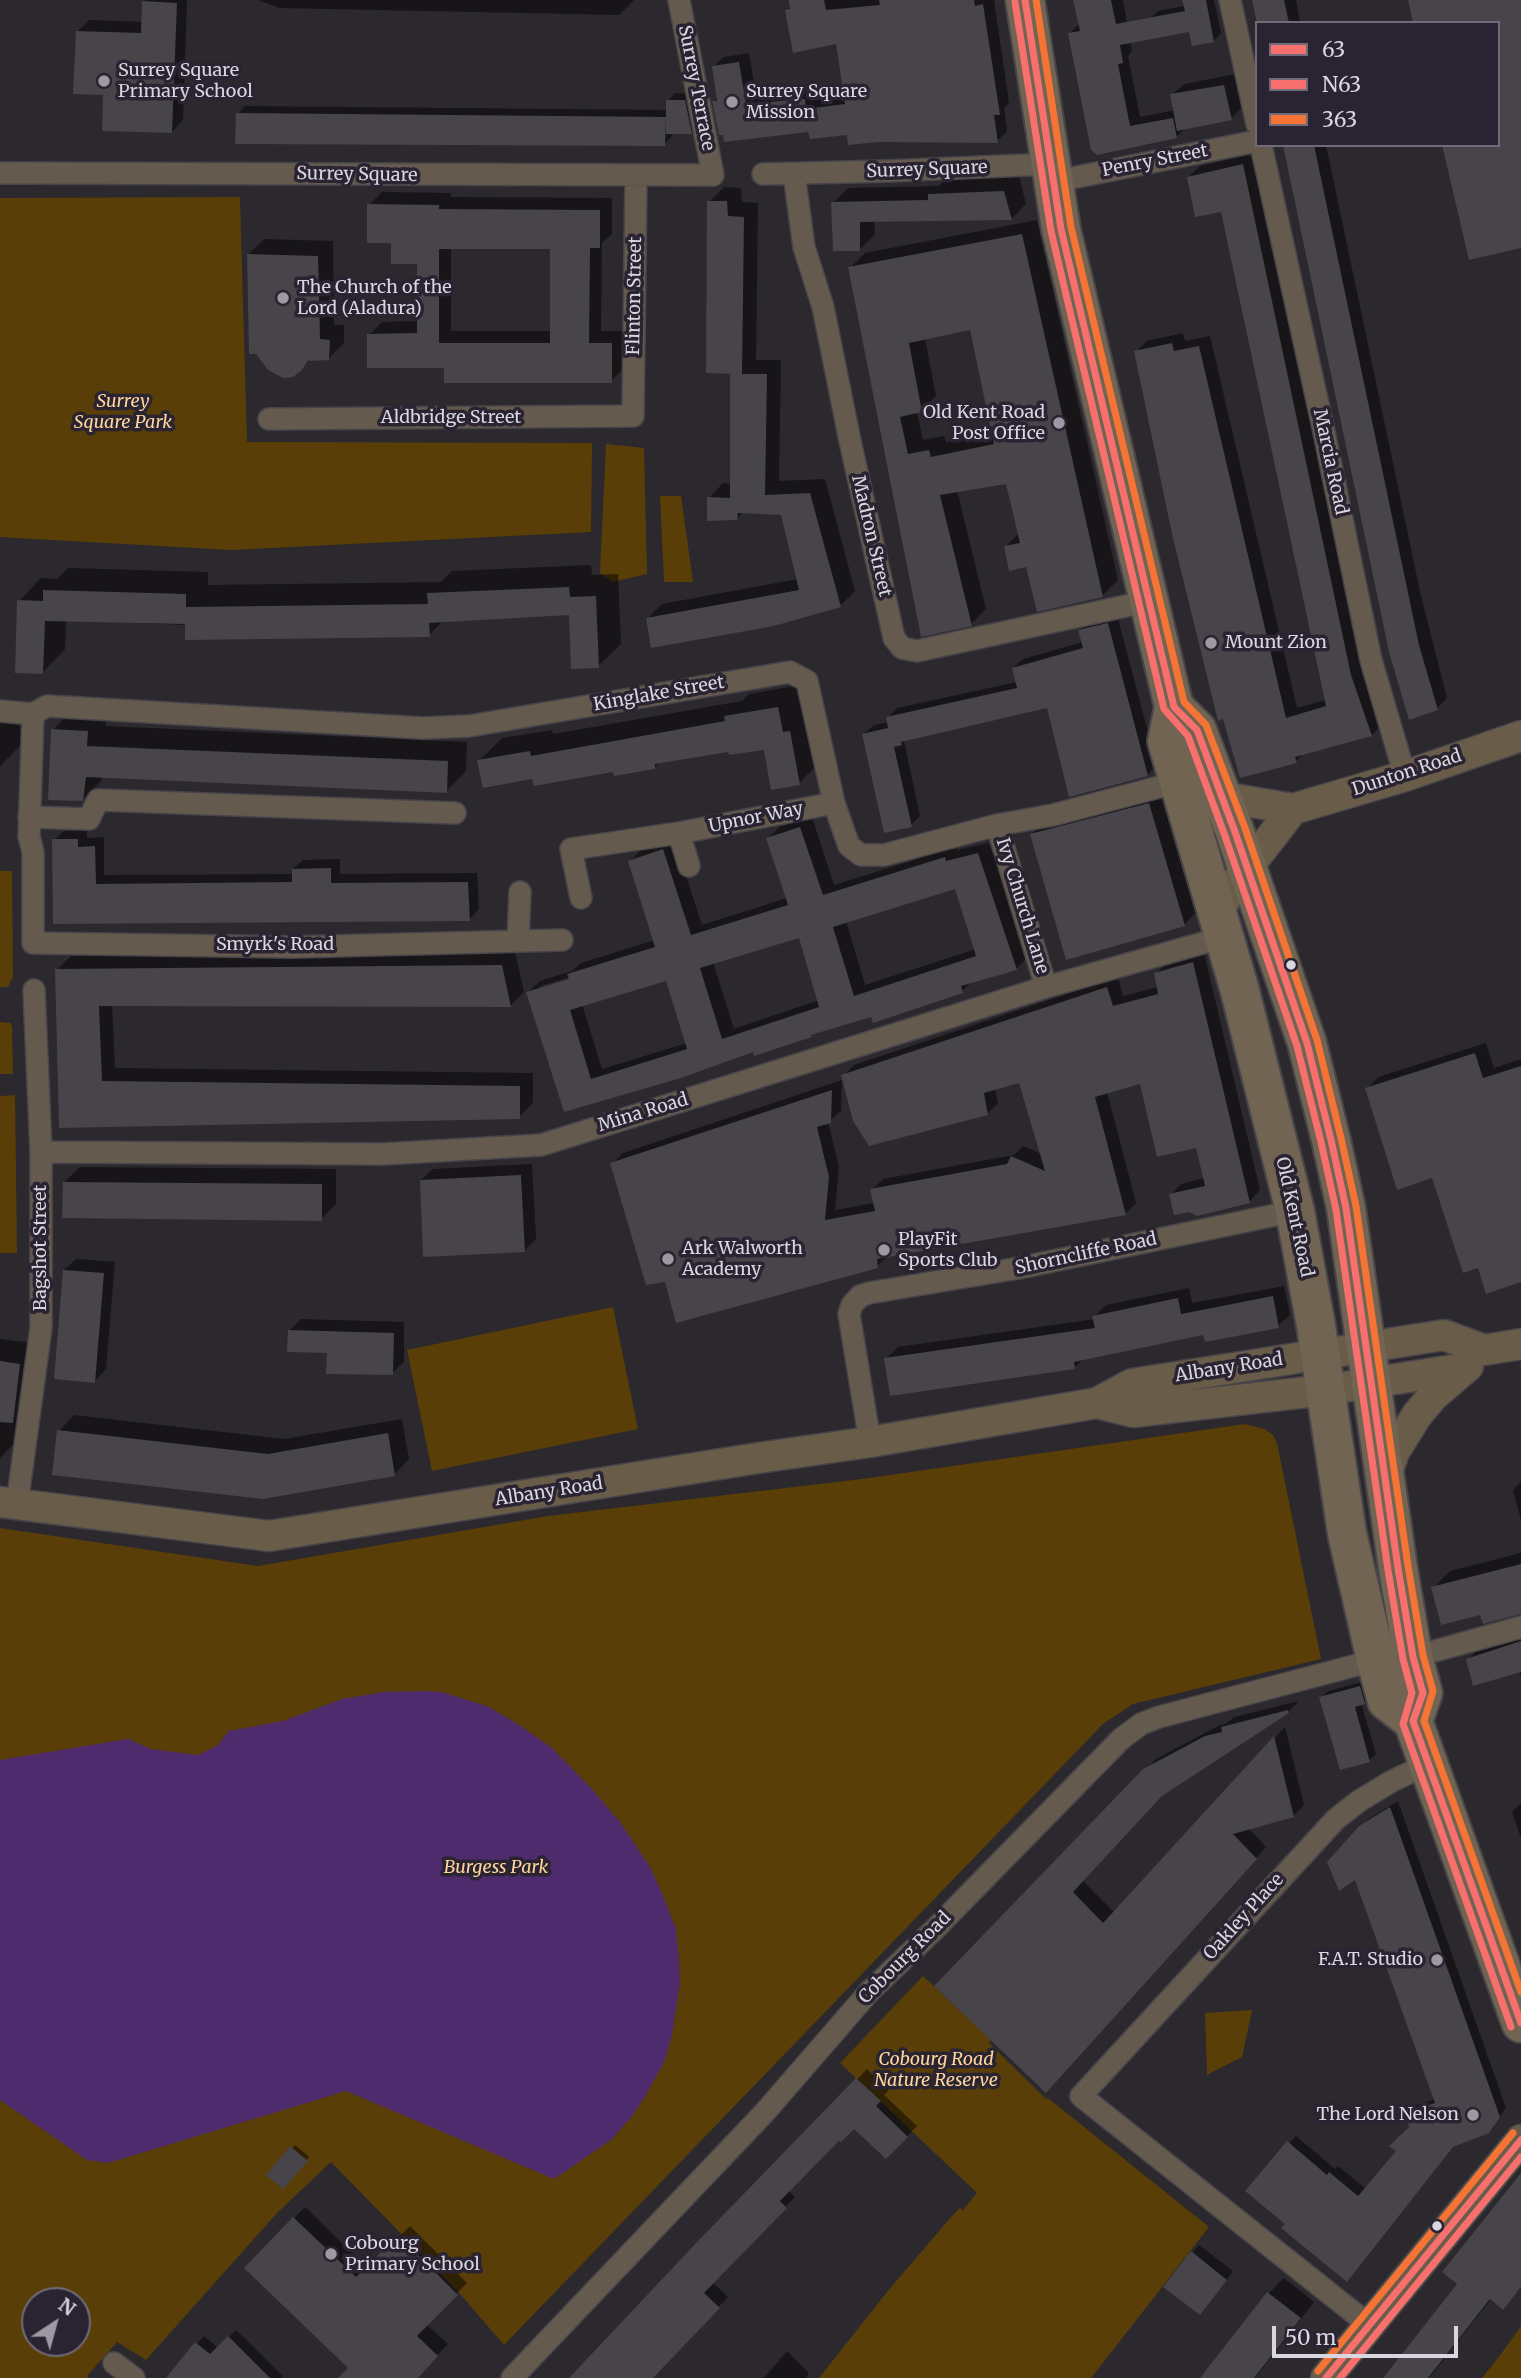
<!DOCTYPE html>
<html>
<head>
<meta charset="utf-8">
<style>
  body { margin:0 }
  #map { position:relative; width:1521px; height:2378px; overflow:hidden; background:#2b282e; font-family:Merriweather,serif }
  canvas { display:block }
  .legend { position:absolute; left:1255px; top:21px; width:245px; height:126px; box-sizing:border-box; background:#2a2432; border:2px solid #706b78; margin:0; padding:9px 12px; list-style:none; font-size:21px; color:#dad6e0 }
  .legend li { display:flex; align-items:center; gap:14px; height:35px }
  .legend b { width:35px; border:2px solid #706b78 }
  .north { position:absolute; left:21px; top:2287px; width:70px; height:70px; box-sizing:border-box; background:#2a2432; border:2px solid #706b78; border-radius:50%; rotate:36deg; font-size:19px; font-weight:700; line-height:28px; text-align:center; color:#dad6e0 }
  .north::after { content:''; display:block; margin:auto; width:24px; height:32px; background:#9d99a2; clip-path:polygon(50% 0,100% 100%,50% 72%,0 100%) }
  .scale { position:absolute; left:1272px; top:2326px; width:186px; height:32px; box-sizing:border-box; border:4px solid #dad6e0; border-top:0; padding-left:9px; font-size:21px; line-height:24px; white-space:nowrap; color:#dad6e0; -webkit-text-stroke:5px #2a2432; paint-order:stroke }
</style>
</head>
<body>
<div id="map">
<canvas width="1521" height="2378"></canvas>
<ul class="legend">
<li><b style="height:9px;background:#f8706d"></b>63</li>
<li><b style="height:9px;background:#f8706d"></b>N63</li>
<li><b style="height:9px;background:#f57335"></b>363</li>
</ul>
<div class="north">N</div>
<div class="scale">50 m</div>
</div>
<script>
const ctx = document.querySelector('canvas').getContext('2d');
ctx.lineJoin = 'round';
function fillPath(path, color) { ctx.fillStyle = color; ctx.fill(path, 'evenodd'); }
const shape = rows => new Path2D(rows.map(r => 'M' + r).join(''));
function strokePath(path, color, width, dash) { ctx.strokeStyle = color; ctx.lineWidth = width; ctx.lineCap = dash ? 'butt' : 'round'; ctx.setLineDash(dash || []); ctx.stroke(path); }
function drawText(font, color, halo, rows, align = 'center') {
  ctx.font = font + ' Merriweather,serif'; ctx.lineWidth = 7; ctx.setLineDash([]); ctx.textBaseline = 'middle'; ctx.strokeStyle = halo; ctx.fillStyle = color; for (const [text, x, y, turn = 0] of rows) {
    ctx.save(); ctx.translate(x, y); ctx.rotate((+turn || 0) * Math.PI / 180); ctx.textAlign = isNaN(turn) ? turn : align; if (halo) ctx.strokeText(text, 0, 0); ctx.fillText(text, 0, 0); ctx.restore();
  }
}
const green = shape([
  [240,197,247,442,592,443,591,532,231,550,0,537,0,198],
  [606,444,644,448,647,574,613,582,600,573],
  [660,496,681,496,693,582,664,582],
  [0,871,12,871,13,977,8,987,0,987],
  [0,1022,10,1023,12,1026,13,1074,0,1074],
  [15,1095,17,1253,0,1253,0,1096],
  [613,1307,638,1429,432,1471,407,1350],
  [1245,1424,1265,1429,1273,1435,1277,1443,1321,1659,1133,1704,1103,1724,504,2345,461,2295,331,2162,277,2213,146,2360,117,2342,87,2376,89,2378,0,2378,0,1528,258,1566,548,1516,862,1479],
  [35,2301,77,2301,77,2343,35,2343],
  [923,1976,991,2040,989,2043,1046,2099,1048,2098,1209,2227,1091,2378,819,2378,887,2292,952,2216,960,2208,963,2210,977,2193,840,2063],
  [1252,2010,1242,2057,1207,2075,1205,2013],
  [1521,2326,1521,2378,1482,2378,1501,2354]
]);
const water = shape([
  [422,1691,441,1692,487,1706,516,1723,552,1748,590,1787,620,1822,650,1867,661,1891,676,1929,679,1961,680,1982,672,2035,665,2060,647,2093,633,2115,611,2140,554,2179,346,2091,108,2163,87,2160,0,2100,0,1760,128,1739,151,1749,198,1755,217,1746,229,1731,283,1721,342,1699,384,1692]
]);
const shadow = shape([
  [146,0,187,0,183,120,172,132,105,93,77,32,89,20,143,22,144,2],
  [258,0,634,0,619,15,280,8],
  [790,0,994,0,1009,103,1004,108,1007,131,997,141,810,131,714,102,718,97,713,67,724,57,749,53,756,95,815,89,816,100,846,96,838,42,787,11,791,6],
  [1075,0,1123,0,1132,51,1128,56,1140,117,1175,110,1172,95,1184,84,1236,74,1242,107,1231,119,1185,128,1176,137,1098,153,1070,33,1080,23],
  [1183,0,1214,0,1221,33,1214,40,1190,30,1151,18,1158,11,1184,6],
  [1254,0,1296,0,1300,23,1259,23],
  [675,93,692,94,698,125,691,133,672,132,672,136,664,144,238,114,245,106,668,110,668,101],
  [1284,145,1326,145,1421,596,1447,698,1437,708,1410,718],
  [1254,154,1362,663,1382,724,1372,735,1304,753,1296,761,1136,352,1147,341,1183,333,1185,341,1210,336,1297,708,1326,700,1222,210,1189,177,1200,166],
  [1019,176,1026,204,1012,218,874,220,875,234,860,249,833,203,848,188,938,186,945,180],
  [724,187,741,188,742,202,758,203,756,360,781,360,779,481,825,479,855,591,840,606,648,618,662,604,798,579,782,513,744,511,737,518,709,498,723,483,732,484,732,375,735,372,709,202],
  [382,192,451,193,451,197,612,198,612,234,602,243,601,331,624,331,624,368,611,381,445,366,369,335,382,322,418,321,418,263,393,241,369,205],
  [451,247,551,247,552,331,451,331],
  [1037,220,1118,580,1102,596,1027,565,1005,547,1019,533,1007,482,957,490,986,609,971,624,923,635,850,268,865,253],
  [972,328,993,433,946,442,944,436,923,440,917,412,921,411,936,396,925,338],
  [264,239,333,241,334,325,344,325,344,343,328,359,311,359,300,370,257,353,249,254],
  [591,565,592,575,618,574,621,644,598,666,571,614,444,620,429,635,66,620,65,649,43,672,19,601,41,578,57,579,68,568,208,572,208,585,441,582,452,571],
  [1117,615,1157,766,1147,775,1048,706,904,741,920,816,911,825,864,734,874,725,889,722,888,717,897,708,1017,682,1013,668,1023,659,1083,642,1080,630,1089,621],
  [800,685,821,761,799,783,765,748,729,750,660,761,655,767,534,777,479,761,502,738,552,730,553,734,742,701,749,694],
  [72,710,107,712,106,726,467,742,466,771,446,791,102,776,102,780,82,800,53,730],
  [0,716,22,717,21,745,0,766],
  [1167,787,1201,907,1184,925,1032,834,1050,817],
  [812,817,834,885,956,847,957,850,989,843,1028,957,1016,969,973,981,962,991,872,1014,565,1110,528,992,540,981,572,971,581,963,655,940,630,861,641,850,674,839,702,925,787,898,768,839,779,827],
  [956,887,976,949,865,985,846,921],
  [800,936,819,1000,734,1029,713,962],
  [577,975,578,978,540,990,540,986],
  [667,978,687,1043,602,1069,582,1004],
  [87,830,87,838,104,837,104,875,293,874,293,869,303,860,340,859,340,874,477,873,479,909,470,919,54,922,54,840,64,831],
  [515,952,524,992,510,1006,112,1004,115,1068,533,1073,533,1103,519,1117,119,1126,57,970,71,956],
  [1204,952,1260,1190,1250,1201,1189,1210,1171,1195,1181,1184,1205,1178,1197,1146,1141,1081,1107,1092,1136,1203,1126,1213,888,1256,877,1266,666,1280,612,1164,623,1153,842,1080,841,1111,828,1122,839,1166,835,1210,875,1203,872,1190,883,1179,1014,1155,1023,1146,1042,1154,1020,1081,995,1088,998,1103,987,1114,843,1076,854,1065,1118,977,1123,996,1158,987,1156,974,1166,963],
  [1486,1043,1494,1068,1521,1059,1521,1281,1479,1266,1433,1176,1367,1089,1378,1077],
  [532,1164,536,1239,524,1251,421,1180,433,1169],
  [80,1167,336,1169,336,1204,321,1219,64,1182],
  [76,1259,115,1262,106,1369,95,1381,64,1270],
  [1284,1286,1290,1315,1278,1326,1205,1333,1084,1358,1074,1368,886,1359,898,1347,1095,1319,1094,1317,1106,1305,1189,1288,1192,1303],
  [301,1319,404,1322,404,1362,392,1373,329,1351,289,1331],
  [0,1339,40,1344,16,1442,0,1458],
  [74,1415,284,1439,402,1419,409,1459,394,1475,59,1431],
  [1521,1482,1521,1520,1513,1490],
  [1521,1553,1521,1613,1481,1613,1433,1588,1450,1571],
  [1521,1630,1521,1678,1519,1671,1468,1660,1485,1642],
  [1366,1681,1371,1696,1361,1703,1376,1754,1369,1760,1321,1698,1328,1691],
  [1299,1701,1288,1712,1163,1793,1082,1880,1115,1913,1285,1727,1304,1805,1293,1816,1248,1828,1266,1847,1057,2080,937,1986,1156,1759,1218,1726,1227,1723,1234,1717],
  [1398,1801,1506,2108,1488,2132,1454,2144,1354,2272,1287,2224,1289,2143,1296,2136,1335,2169,1338,2166,1366,2189,1399,2151,1410,2127,1406,2114,1413,2106,1436,2099,1360,1827,1369,1819],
  [1521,1803,1521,1838,1512,1812],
  [867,2069,889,2090,884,2095,917,2126,886,2157,854,2127,839,2139,788,2190,795,2197,712,2282,728,2297,651,2378,570,2378],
  [295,2145,309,2157,283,2187,269,2175],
  [1521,2177,1521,2288,1503,2307,1492,2298,1429,2378,1385,2378,1459,2284],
  [305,2207,368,2268,410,2226,467,2283,426,2324,448,2344,416,2378,356,2378,351,2368,246,2268],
  [1199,2245,1233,2271,1207,2306,1192,2253],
  [1284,2278,1314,2302,1255,2378,1202,2378,1269,2293],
  [236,2330,283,2376,281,2378,181,2378,174,2371,204,2336,218,2348],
  [787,2351,809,2373,806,2378,764,2378]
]);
const building = shape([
  [789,0,824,0,826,10,880,5,879,0,974,0,975,6,983,4,1000,115,994,115,998,143,878,142,848,145,847,135,810,139,808,132,724,142,723,135,719,135,712,101,717,101,712,66,739,62,746,104,805,99,806,109,845,104,836,44,793,53,785,10,790,9],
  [1073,0,1111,0,1116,24,1185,11,1182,0,1206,0,1214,42,1192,46,1189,32,1120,45,1123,63,1118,64,1130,126,1173,118,1177,138,1097,155,1091,150,1068,33,1080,31],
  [1252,0,1284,0,1289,23,1257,23],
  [1408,0,1521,0,1521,248,1469,260,1442,145,1498,145,1498,23,1413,23],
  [142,1,177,3,172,133,102,131,103,95,73,94,76,31,141,33],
  [1224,85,1232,120,1177,131,1170,94],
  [666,100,685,100,692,134,666,134,666,118,665,146,235,144,236,113,666,117],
  [1283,145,1314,145,1419,645,1438,710,1409,720,1389,652],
  [1243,164,1351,675,1372,736,1295,757,1297,763,1240,778,1223,719,1218,721,1172,534,1134,351,1172,343,1174,351,1199,346,1286,718,1326,706,1221,212,1195,217,1187,177],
  [1004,191,1012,220,860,222,860,251,833,251,831,202,928,200,928,194],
  [707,201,727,201,728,216,744,217,742,374,767,374,765,495,810,493,841,607,774,626,651,648,646,618,799,590,781,515,738,513,737,520,707,521,707,497,730,498,730,374,738,374,706,373],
  [367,204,439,205,439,209,600,210,600,248,590,248,589,343,612,343,612,383,444,383,444,368,367,368,367,334,417,333,417,264,391,264,391,243,367,243],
  [439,249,550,249,550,343,439,343],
  [1022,234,1103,597,1037,612,1026,567,1009,571,1004,546,1020,543,1006,484,940,495,972,626,921,637,848,267],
  [970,330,994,444,931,457,929,450,908,454,900,417,922,412,909,343],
  [247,254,318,256,320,339,330,340,329,360,308,361,301,371,293,377,283,378,268,370,256,354,249,354],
  [569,587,570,597,596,596,599,668,571,669,569,615,429,623,430,637,185,640,185,624,45,621,43,674,15,673,17,600,43,601,43,590,186,594,186,607,428,604,427,593],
  [1108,623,1148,776,1069,797,1047,708,901,742,902,745,894,747,912,827,884,833,862,734,888,728,886,717,1017,688,1012,668,1083,648,1078,630],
  [778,707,783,732,790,731,800,785,771,790,764,750,729,755,728,752,655,764,655,769,614,776,613,772,534,786,532,779,483,788,477,760,530,751,531,756,725,721,724,716],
  [51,729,88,731,87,746,448,761,447,793,86,777,83,801,48,800],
  [1149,803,1185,926,1066,960,1030,834],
  [800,827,823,895,945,857,946,861,978,853,1017,970,961,986,963,993,873,1023,871,1017,811,1035,812,1037,754,1056,753,1052,681,1078,564,1112,526,992,569,979,567,974,655,947,628,861,663,849,691,935,788,905,766,838],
  [955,889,976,956,854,996,833,927],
  [799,938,819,1007,722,1039,700,968],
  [666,981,687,1049,591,1079,570,1010],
  [52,839,78,839,78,847,95,846,96,884,292,882,292,869,331,868,331,883,468,882,470,921,53,924],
  [1193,962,1250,1203,1197,1216,1189,1212,1174,1215,1169,1194,1205,1186,1196,1148,1157,1157,1140,1084,1095,1097,1126,1215,877,1259,878,1268,676,1323,665,1282,646,1285,610,1163,832,1090,831,1123,817,1127,829,1177,825,1220,875,1211,870,1189,1007,1164,1011,1156,1045,1171,1019,1083,984,1093,988,1115,869,1146,853,1121,841,1075,1107,987,1113,1006,1158,994,1154,973],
  [502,965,511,1007,99,1006,102,1081,520,1086,520,1119,59,1128,55,969],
  [1475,1053,1483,1078,1521,1066,1521,1282,1486,1294,1478,1268,1463,1273,1432,1178,1397,1190,1365,1088],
  [521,1175,525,1252,423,1257,420,1180],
  [63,1182,322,1184,322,1221,62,1218],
  [63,1270,104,1273,95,1383,54,1379],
  [1273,1296,1279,1328,1205,1342,1203,1335,1074,1362,1075,1369,890,1396,884,1358,1095,1328,1092,1316,1178,1298,1181,1314],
  [288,1330,394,1333,393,1375,326,1374,327,1353,287,1352],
  [0,1361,20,1364,13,1423,0,1422],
  [57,1430,268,1454,388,1433,395,1476,263,1499,52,1475],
  [1521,1564,1521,1614,1483,1624,1480,1615,1441,1625,1431,1587],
  [1521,1641,1521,1672,1473,1686,1466,1659],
  [1360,1686,1365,1704,1355,1707,1370,1762,1340,1770,1319,1697],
  [1288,1710,1289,1713,1162,1796,1073,1892,1103,1923,1274,1736,1294,1817,1233,1834,1257,1859,1046,2093,934,1986,1143,1769,1205,1736,1222,1732,1221,1727],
  [1390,1807,1500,2117,1489,2133,1453,2147,1347,2282,1281,2228,1285,2224,1245,2191,1287,2141,1327,2175,1329,2172,1358,2196,1396,2151,1389,2146,1409,2127,1404,2113,1435,2103,1355,1880,1339,1891,1327,1862,1359,1826],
  [856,2078,881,2101,876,2106,908,2137,886,2159,854,2129,841,2142,839,2141,780,2201,787,2208,704,2293,720,2308,653,2378,569,2378,698,2241],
  [290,2146,308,2161,283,2189,266,2175],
  [1521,2173,1521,2287,1503,2310,1490,2299,1428,2378,1383,2378,1457,2284,1442,2272],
  [293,2217,356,2277,398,2235,458,2295,417,2336,438,2356,418,2378,338,2378,348,2368,244,2268],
  [1191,2251,1227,2280,1200,2315,1163,2287],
  [1267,2292,1301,2318,1254,2378,1200,2378],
  [228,2336,270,2378,166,2378,195,2342,210,2354]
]);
const street = shape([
  [1230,0,1257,124],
  [1261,145,1323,427,1371,660,1405,776],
  [0,173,713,175,679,0],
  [763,174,888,171,1049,164],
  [794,174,804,247,823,307,850,441,894,638,902,648,917,651,1149,601],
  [1052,182,1257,141],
  [269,419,633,416,636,176],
  [0,711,33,714,47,706,423,728,469,726,790,672,807,681,834,803,849,846,861,855,884,855,997,825,1053,815,1178,782],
  [33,714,29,836,33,852,33,943,294,947,562,940],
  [29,817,89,819,98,800,455,813],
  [997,825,1046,987],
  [679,833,689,866],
  [581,898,571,849,679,833,834,803],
  [518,941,520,892],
  [41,1152,383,1154,541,1145,1046,987,1224,937],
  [870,1442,849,1314,852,1305,860,1296,869,1293,1019,1268,1295,1211],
  [17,1504,41,1328,41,1152,34,990],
  [1413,1657,1521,1627],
  [1368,2324,1081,2096,1336,1819,1359,1801,1392,1781,1428,1764],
  [114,2363,134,2378],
  [512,2378,765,2112,869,1992,934,1930,1121,1739,1141,1724,1159,1717,1376,1660]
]);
const secondary = shape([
  [1222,797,1293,809,1405,776,1521,736],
  [1217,913,1234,885,1293,809],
  [1097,1403,1133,1412,1325,1390,1466,1368],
  [1385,1479,1394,1452,1417,1415,1433,1396,1468,1366],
  [0,1502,269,1536,758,1458,870,1442,1097,1403,1132,1384,1444,1335,1484,1350,1521,1344],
  [1326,2378,1521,2140]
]);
const highway = shape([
  [1025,0,1061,229,1174,707,1167,741,1240,991,1295,1211,1316,1326,1347,1533,1376,1660,1387,1701,1413,1721,1521,2023],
  [1174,707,1197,730,1235,832,1307,1043,1331,1140,1346,1208,1398,1568,1413,1657,1423,1693,1413,1721]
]);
const bus1 = shape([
  [1025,0,1061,229,1174,707,1197,730,1235,832,1307,1043,1331,1140,1346,1208,1398,1568,1413,1657,1423,1693,1413,1721,1521,2023],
  [1326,2378,1521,2140]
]);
const bus2 = shape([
  [1015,2,1051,231,1164,709,1188,736,1225,836,1297,1046,1321,1142,1336,1210,1388,1570,1403,1659,1412,1693,1403,1724,1511,2027],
  [1340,2378,1521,2157]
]);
const bus3 = shape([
  [1036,0,1071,227,1184,702,1206,725,1245,828,1317,1040,1341,1138,1356,1206,1408,1566,1423,1655,1433,1691,1424,1721,1521,1992],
  [1318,2371,1513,2133]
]);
const markers = [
  [104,81,7,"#9d99a2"],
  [732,102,7,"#9d99a2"],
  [283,298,7,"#9d99a2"],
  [1059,423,7,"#9d99a2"],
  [1211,643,7,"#9d99a2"],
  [1291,965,6,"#dad6e0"],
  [884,1250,7,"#9d99a2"],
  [668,1259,7,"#9d99a2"],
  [1437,1960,7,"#9d99a2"],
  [1473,2115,7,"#9d99a2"],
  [1437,2226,6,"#dad6e0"],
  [331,2254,7,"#9d99a2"]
];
const poiNames = [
  ["Surrey Square",118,71],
  ["Primary School",118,92],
  ["Surrey Square",746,92],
  ["Mission",746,113],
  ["The Church of the",297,288],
  ["Lord (Aladura)",297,309],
  ["Old Kent Road",1045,413,"right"],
  ["Post Office",1045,434,"right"],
  ["Mount Zion",1225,643],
  ["PlayFit",898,1240],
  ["Sports Club",898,1261],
  ["Ark Walworth",682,1249],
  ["Academy",682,1270],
  ["F.A.T. Studio",1423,1960,"right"],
  ["The Lord Nelson",1459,2115,"right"],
  ["Cobourg",345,2244],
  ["Primary School",345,2265]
];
const streetNames = [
  ["Surrey Terrace",696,88,79],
  ["Penry Street",1155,161,-11],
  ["Surrey Square",927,170,-2],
  ["Surrey Square",357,175,1],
  ["Flinton Street",635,296,-89],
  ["Aldbridge Street",451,418],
  ["Marcia Road",1330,462,78],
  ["Madron Street",871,536,77],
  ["Kinglake Street",659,694,-10],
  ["Dunton Road",1407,773,-18],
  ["Upnor Way",756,818,-11],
  ["Ivy Church Lane",1022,906,73],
  ["Smyrk's Road",275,945],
  ["Mina Road",643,1113,-17],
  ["Old Kent Road",1294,1217,78],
  ["Bagshot Street",41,1248,-90],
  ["Shorncliffe Road",1086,1254,-12],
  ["Albany Road",1229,1368,-9],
  ["Albany Road",549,1492,-9],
  ["Oakley Place",1244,1917,-48],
  ["Cobourg Road",905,1958,-45]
];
const parkNames = [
  ["Surrey",123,402],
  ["Square Park",123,423],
  ["Burgess Park",496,1868],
  ["Cobourg Road",936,2060],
  ["Nature Reserve",936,2081]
];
fillPath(green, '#593e08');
fillPath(water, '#4d2b6c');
fillPath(shadow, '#0007');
fillPath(building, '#47444a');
strokePath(street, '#47454a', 24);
strokePath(secondary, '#47454a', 33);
strokePath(highway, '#47454a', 42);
strokePath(street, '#645a4e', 21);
strokePath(secondary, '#695d49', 30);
strokePath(highway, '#716452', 38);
strokePath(bus1, '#f8706d', 7);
strokePath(bus2, '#f8706d', 7);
strokePath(bus3, '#f57335', 7);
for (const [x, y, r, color] of markers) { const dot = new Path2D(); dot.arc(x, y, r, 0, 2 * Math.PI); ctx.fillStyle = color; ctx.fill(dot); strokePath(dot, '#2a2432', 2.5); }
drawText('18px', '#dad6e0', '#2a2432', poiNames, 'left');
drawText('18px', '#dad6e0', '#2a2432', streetNames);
drawText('italic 18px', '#ffd699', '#2a2432', parkNames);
</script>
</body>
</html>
